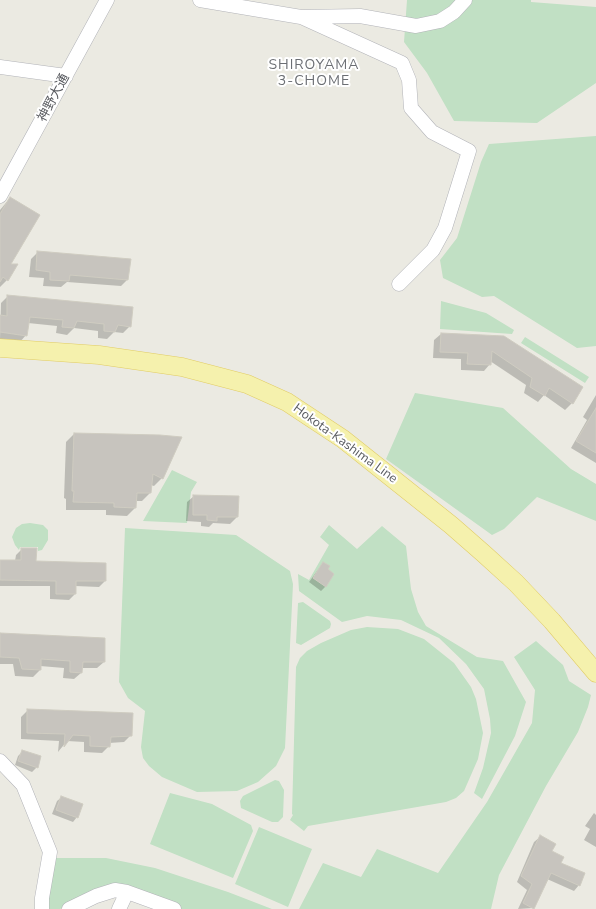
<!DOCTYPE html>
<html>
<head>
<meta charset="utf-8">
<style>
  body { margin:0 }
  canvas { display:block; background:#ebeae2 }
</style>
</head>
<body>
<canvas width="596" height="909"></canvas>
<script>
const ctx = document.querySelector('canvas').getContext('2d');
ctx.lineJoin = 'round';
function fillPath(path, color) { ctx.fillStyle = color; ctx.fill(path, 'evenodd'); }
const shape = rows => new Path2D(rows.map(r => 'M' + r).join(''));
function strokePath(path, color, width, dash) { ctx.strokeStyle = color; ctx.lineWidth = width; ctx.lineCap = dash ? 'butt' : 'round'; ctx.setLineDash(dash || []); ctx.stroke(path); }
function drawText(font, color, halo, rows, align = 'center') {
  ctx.font = font + ' "Nunito Sans","Noto Sans JP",sans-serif'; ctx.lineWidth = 4; ctx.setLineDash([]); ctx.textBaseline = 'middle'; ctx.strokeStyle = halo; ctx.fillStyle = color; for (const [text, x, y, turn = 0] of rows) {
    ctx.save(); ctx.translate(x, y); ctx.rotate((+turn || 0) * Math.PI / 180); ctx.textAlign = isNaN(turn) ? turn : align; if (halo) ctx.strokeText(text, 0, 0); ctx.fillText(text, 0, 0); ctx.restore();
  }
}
const green = shape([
  [407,0,531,0,531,2,596,7,596,83,537,123,454,121,427,73,404,42],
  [596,136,596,346,577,348,494,296,482,297,443,278,440,260,457,238,481,162,489,144],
  [441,301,486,313,514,330,512,334,440,329],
  [525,337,589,377,585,383,521,343],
  [415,393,503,408,571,469,596,484,596,521,537,497,504,529,492,535,386,459],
  [172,470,197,482,191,492,187,523,143,521],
  [30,523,43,525,48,530,48,540,42,550,38,551,38,547,20,547,19,550,15,545,12,537,16,528,22,524],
  [329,525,357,549,382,526,406,546,411,589,418,612,426,626,477,657,503,661,526,702,515,736,482,799,474,793,483,768,491,733,490,719,484,689,466,664,439,638,401,620,367,616,342,622,299,591,298,574,309,580,329,545,320,537],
  [125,528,236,535,290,571,293,584,285,748,276,766,258,782,237,791,197,792,162,777,149,766,143,758,141,747,145,711,128,698,119,682],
  [303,602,330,621,331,624,330,628,301,645,296,643,298,603],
  [367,627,398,629,424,639,454,663,471,687,476,699,483,733,478,759,464,791,456,798,446,802,308,826,304,831,290,820,293,815,292,814,296,667,300,658,307,651,321,643,351,630],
  [536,641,563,665,569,681,591,695,588,707,578,732,546,786,499,875,491,909,299,909,323,863,361,877,377,849,438,873,487,802,532,723,535,690,514,657],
  [275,780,279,781,284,790,283,817,278,822,272,822,241,808,240,801,243,796],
  [170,793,212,804,251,825,253,831,233,878,150,844],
  [259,827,312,849,288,907,235,884],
  [54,858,106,858,155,868,228,892,272,909,174,909,143,892,85,896,60,909,46,909]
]);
const shadow = shape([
  [10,198,7,280,0,287,0,210],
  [38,252,127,280,121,286,67,282,61,287,43,286,44,278,29,277,31,259],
  [8,296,130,326,123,333,114,332,107,339,98,338,98,331,74,328,67,335,56,333,57,326,28,323,26,335,20,342,0,339,1,303],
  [441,334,503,337,582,387,572,403,565,410,544,395,538,402,524,393,526,385,490,361,490,364,484,371,461,370,461,359,433,358,434,340],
  [596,395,596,463,571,448,587,420,583,417],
  [74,434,162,478,154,486,151,485,150,493,142,501,136,501,135,508,127,516,106,515,106,510,66,510,66,499,64,498,66,442],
  [194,496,237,517,230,524,213,523,209,527,201,526,201,522,186,521,187,502],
  [22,549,35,562,105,581,99,587,75,586,75,594,69,600,50,599,50,586,0,586,0,561,15,561,16,555],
  [323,563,327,570,326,586,321,591,309,582],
  [0,634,104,662,97,668,82,668,81,673,74,679,63,678,64,668,40,666,40,670,33,677,15,676,13,664,0,664],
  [28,710,131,735,124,742,109,743,109,746,102,753,84,752,84,742,67,741,58,752,59,741,21,739,21,717],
  [23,751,37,767,32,772,15,765,18,756],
  [62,797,77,817,73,822,52,814,57,801],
  [594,813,596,815,596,847,584,840,590,829,585,826],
  [540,837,579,885,574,891,547,879,533,908,518,909,527,890,517,882,534,842]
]);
const building = shape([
  [10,197,40,215,11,264,18,264,8,281,3,277,0,282,0,214,10,197],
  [37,251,131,259,128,280,70,275,69,281,50,280,50,272,36,270,37,251],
  [7,295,133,307,131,327,118,325,115,332,104,331,104,324,77,321,74,328,62,327,63,320,30,317,27,336,0,332,0,315,7,316,7,295],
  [441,333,504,336,583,387,573,404,549,388,545,396,530,387,532,378,492,351,491,365,467,364,468,353,440,352,441,333],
  [596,408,596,453,576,441,596,408],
  [74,433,160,435,182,437,163,479,153,474,151,493,137,493,136,508,114,507,114,503,73,502,74,491,72,491,74,433],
  [193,495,239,496,238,517,217,517,217,521,207,520,207,515,193,515,193,495],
  [21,548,37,548,36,561,106,563,106,581,76,581,76,594,56,594,56,581,0,580,0,560,21,560,21,548],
  [323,562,330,566,328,569,334,574,326,587,313,578,323,562],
  [0,633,105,638,105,662,83,662,82,673,70,672,70,661,41,659,41,670,22,669,19,658,0,657,0,633],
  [27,709,133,713,132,736,111,737,110,747,90,746,90,736,73,735,64,747,65,734,27,733,27,709],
  [22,750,41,756,38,768,18,761,22,750],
  [61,796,83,804,78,818,56,810,61,796],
  [540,835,556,844,552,851,564,857,561,863,585,873,580,886,551,873,534,909,523,903,532,884,521,876,540,835]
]);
const minor = shape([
  [200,0,301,17,360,16,416,26,440,21,454,12,465,0],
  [301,17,402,63,409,80,411,108,432,132,469,151,445,228,433,250,399,284],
  [0,67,66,76],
  [0,196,107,0],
  [0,761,23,785,50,852,42,898,42,909],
  [69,909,96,896,115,890,127,892,174,909],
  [119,909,127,892]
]);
const major = shape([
  [0,348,99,355,182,367,247,384,287,402,343,439,451,525,483,553,516,583,552,621,596,673]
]);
const streetNames = [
  ["神野大通",54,98,-62],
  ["Hokota-Kashima Line",345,444,36]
];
const neighbourhoodNames = [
  ["SHIROYAMA",314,66],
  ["3-CHOME",314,82]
];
fillPath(green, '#c1e0c4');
fillPath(shadow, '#0003');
fillPath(building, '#c7c4be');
strokePath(building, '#cfccc1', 1);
strokePath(minor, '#b2b3b8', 15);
strokePath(major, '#e1cc65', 19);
strokePath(minor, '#fff', 14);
strokePath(major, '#f5f1ad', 18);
drawText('13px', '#5a5c61', '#fff', streetNames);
ctx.letterSpacing = '1px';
drawText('14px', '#6b6e73', '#fff', neighbourhoodNames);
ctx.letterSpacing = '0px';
</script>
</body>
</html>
